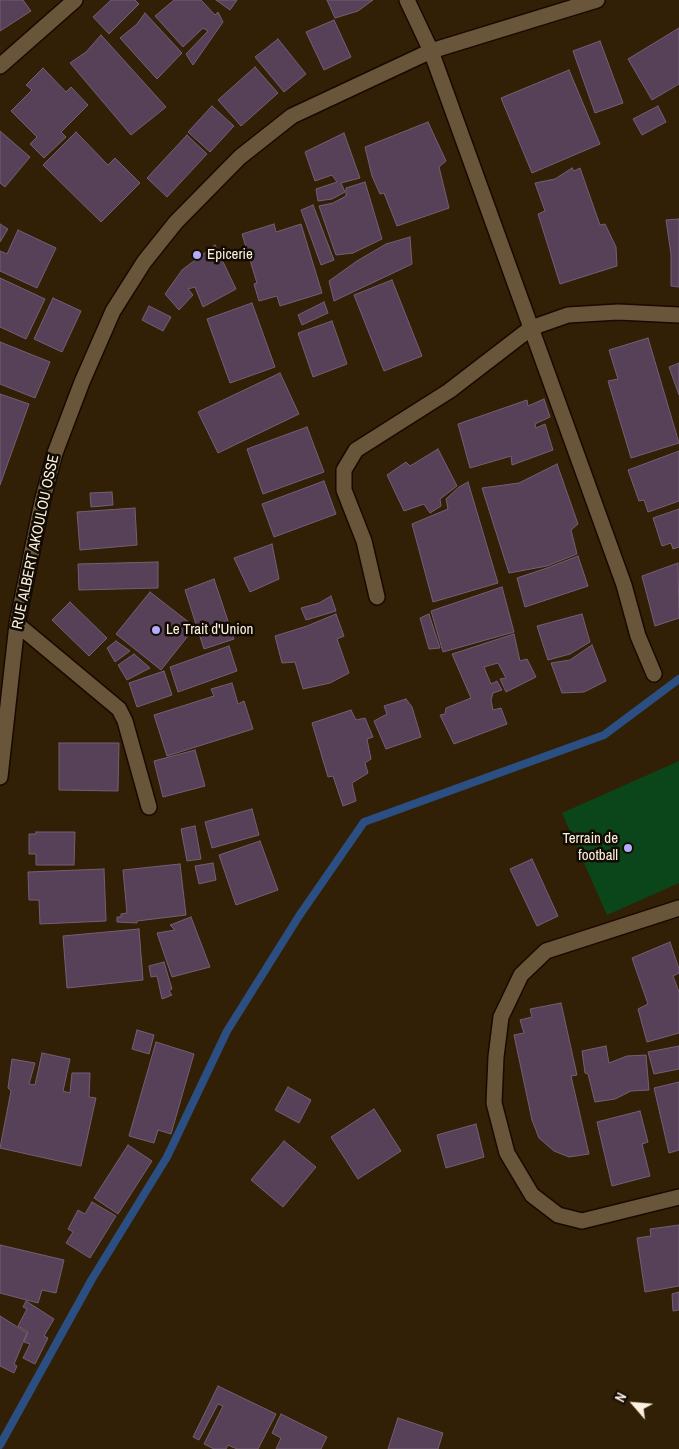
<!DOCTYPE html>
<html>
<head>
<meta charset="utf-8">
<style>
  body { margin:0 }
  #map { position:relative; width:679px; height:1449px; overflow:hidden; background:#312006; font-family:"Archivo Narrow",sans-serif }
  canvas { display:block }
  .north { position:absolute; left:609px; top:1379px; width:50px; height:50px; -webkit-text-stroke:4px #130c03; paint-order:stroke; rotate:297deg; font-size:14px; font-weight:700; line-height:20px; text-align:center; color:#fcf0e1 }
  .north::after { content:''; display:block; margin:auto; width:18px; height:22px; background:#fcf0e1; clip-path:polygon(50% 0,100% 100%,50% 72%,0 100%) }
</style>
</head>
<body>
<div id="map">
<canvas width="679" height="1449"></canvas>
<div class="north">N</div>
</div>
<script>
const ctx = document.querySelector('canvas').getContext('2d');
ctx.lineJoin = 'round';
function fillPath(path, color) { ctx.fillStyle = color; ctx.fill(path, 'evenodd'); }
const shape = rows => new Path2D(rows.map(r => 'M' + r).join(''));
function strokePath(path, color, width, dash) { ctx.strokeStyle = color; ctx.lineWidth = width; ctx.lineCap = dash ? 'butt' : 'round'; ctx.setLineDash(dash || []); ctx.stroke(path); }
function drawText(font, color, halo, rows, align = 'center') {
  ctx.font = font + ' "Archivo Narrow",sans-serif'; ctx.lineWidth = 5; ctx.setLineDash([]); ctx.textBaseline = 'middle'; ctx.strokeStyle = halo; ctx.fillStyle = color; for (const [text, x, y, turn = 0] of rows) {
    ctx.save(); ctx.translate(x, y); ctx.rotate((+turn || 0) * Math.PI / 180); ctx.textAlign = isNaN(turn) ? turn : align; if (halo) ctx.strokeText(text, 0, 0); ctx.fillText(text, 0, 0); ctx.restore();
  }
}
const green = shape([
  [679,761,679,883,607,915,562,813]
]);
const stream = shape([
  [0,1445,92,1279,167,1157,227,1031,299,916,364,822,604,735,679,679]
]);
const building = shape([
  [0,0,23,0,31,11,0,31,0,0],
  [111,0,135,0,139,4,109,34,93,17,111,0],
  [174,0,201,0,215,15,218,12,223,22,193,65,186,54,208,31,203,28,183,47,155,16,174,0],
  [216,0,237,0,230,10,216,0],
  [327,0,373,0,358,11,335,18,327,0],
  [145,13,182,53,157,79,120,38,137,24,145,13],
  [334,20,351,57,324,70,306,32,334,20],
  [679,28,679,84,652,100,628,59,679,28],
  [101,35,166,107,131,135,70,63,86,52,101,35],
  [278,39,306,74,284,92,255,57,278,39],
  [600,41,623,103,595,113,573,51,600,41],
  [255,67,278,93,241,126,218,100,255,67],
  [43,68,66,92,71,87,88,105,61,132,66,137,44,158,30,144,37,137,11,111,32,90,26,85,43,68],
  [569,70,600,144,532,173,501,98,569,70],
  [212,106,234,126,210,152,188,132,212,106],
  [658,106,666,122,642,135,633,119,658,106],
  [428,122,446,161,439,167,449,208,397,226,384,193,380,194,372,176,365,147,428,122],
  [0,131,30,157,5,187,0,183,0,131],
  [76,132,108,165,115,158,140,183,101,222,43,165,76,132],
  [344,133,360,178,341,183,345,192,332,199,318,201,316,189,337,182,332,175,315,181,305,152,344,133],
  [187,135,207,154,167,197,147,178,187,135],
  [572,168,574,171,580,168,600,225,605,224,616,247,617,266,560,284,538,214,545,211,535,183,555,179,572,168],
  [365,182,382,239,353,253,336,255,319,206,333,203,346,196,346,188,365,182],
  [313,205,334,260,321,265,301,210,313,205],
  [679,219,679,287,671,286,671,254,666,220,679,219],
  [0,224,8,229,0,242,0,224],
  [274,224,276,232,301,224,322,293,280,306,277,296,259,301,254,284,257,283,242,234,274,224],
  [18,230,56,248,37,288,0,271,0,251,7,254,18,230],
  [410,237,412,264,334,301,329,281,357,261,386,244,410,237],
  [215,245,236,289,203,307,195,287,188,289,193,295,179,310,165,294,182,270,215,245],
  [0,278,45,299,26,339,0,327,0,278],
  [392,280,422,356,384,371,354,295,392,280],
  [53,298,81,311,62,352,34,339,53,298],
  [324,302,328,313,302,325,298,315,324,302],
  [252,303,275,367,230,383,207,319,252,303],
  [149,306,171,317,163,331,142,320,149,306],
  [332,321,347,364,313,377,298,333,332,321],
  [648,338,679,443,631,458,608,381,618,379,609,350,648,338],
  [0,342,50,362,35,398,0,384,0,342],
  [679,363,679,395,669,367,679,363],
  [280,373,299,414,218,453,198,412,280,373],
  [0,394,29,404,0,485,0,394],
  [544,399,550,417,535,424,536,428,545,424,553,450,512,465,511,456,470,468,458,424,527,400,528,406,544,399],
  [307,427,324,472,263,494,247,449,307,427],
  [438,449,457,486,440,499,441,506,430,513,424,504,404,511,387,475,406,462,410,466,438,449],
  [679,451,679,501,648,512,644,500,639,501,628,470,679,451],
  [557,464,578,524,571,530,577,554,547,566,509,573,482,488,519,483,557,464],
  [324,481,336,514,274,537,262,504,324,481],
  [468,482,498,583,433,602,412,524,448,509,446,499,459,487,468,482],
  [112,492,113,505,91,507,90,493,112,492],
  [135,508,137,545,80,550,77,512,135,508],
  [679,509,679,547,673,549,671,543,662,546,653,518,679,509],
  [272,544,279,579,250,592,234,558,272,544],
  [578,556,588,586,525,607,517,578,547,568,578,556],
  [158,562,158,588,79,590,78,564,158,562],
  [678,563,679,618,655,626,642,576,678,563],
  [214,579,234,639,204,649,185,590,214,579],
  [502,587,514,632,443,652,431,611,502,587],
  [150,592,195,627,161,670,116,634,150,592],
  [331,596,336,611,306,620,301,608,319,603,331,596],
  [70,602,107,638,89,656,52,620,70,602],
  [336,614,344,636,337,639,349,673,330,683,303,689,295,662,282,663,275,636,307,626,336,614],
  [429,614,440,648,429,649,420,618,429,614],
  [582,614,590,642,570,654,548,660,537,626,582,614],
  [514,634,520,661,527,659,536,677,506,692,500,679,506,678,498,663,484,667,491,684,497,681,502,690,493,693,491,700,493,710,501,708,507,724,454,744,440,715,445,714,446,708,471,698,452,654,514,634],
  [116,641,130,651,115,662,107,648,116,641],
  [592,645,606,681,584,692,562,693,551,663,570,660,592,645],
  [229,646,237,671,178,692,170,667,229,646],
  [134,654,150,668,127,680,118,665,134,654],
  [164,671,172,695,137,707,129,683,164,671],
  [232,683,238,704,244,701,253,729,167,756,154,715,214,696,211,689,232,683],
  [406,699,412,707,421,737,386,749,374,721,387,714,384,706,406,699],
  [351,710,356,720,365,718,373,737,367,739,371,759,365,763,368,773,352,783,356,801,343,806,333,776,328,777,312,723,351,710],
  [59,743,119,743,118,791,59,790,59,743],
  [195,750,205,786,163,797,154,761,195,750],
  [252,809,259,835,212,848,205,822,252,809],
  [195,826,201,859,187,861,181,829,195,826],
  [36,832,75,832,74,865,36,865,36,854,29,854,29,834,36,834,36,832],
  [260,841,278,890,236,905,219,855,260,841],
  [532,859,558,916,537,926,510,869,532,859],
  [213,863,216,880,199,884,195,866,213,863],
  [180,864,186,915,137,921,137,923,117,922,117,917,121,917,121,914,127,913,123,870,180,864],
  [104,869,106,921,40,924,39,900,29,900,28,872,104,869],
  [191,917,210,967,172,977,157,933,175,930,170,925,191,917],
  [139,929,143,980,67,988,63,936,139,929],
  [670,942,679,969,679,973,673,976,679,992,679,1033,647,1042,638,1009,648,1004,632,958,670,942],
  [164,962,172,989,169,991,172,995,162,999,157,976,151,977,149,966,164,962],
  [561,1003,577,1075,571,1076,589,1154,569,1157,554,1151,539,1138,532,1120,514,1035,524,1033,520,1020,532,1017,530,1009,561,1003],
  [137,1030,154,1035,149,1054,132,1049,137,1030],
  [156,1042,194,1054,171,1134,158,1130,154,1143,129,1136,156,1042],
  [606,1046,609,1063,627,1056,646,1055,649,1090,631,1091,615,1099,595,1102,588,1074,585,1073,582,1051,606,1046],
  [679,1046,679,1069,654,1074,648,1052,679,1046],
  [42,1053,70,1059,63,1091,70,1093,72,1073,90,1073,89,1097,96,1098,81,1166,0,1148,11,1091,8,1088,12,1059,35,1063,29,1084,35,1085,42,1053],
  [679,1082,679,1150,669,1153,654,1088,679,1082],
  [288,1087,311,1100,299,1123,275,1110,288,1087],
  [374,1109,401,1151,358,1179,331,1137,374,1109],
  [640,1111,648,1142,642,1144,650,1176,612,1186,597,1122,640,1111],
  [476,1124,484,1157,446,1168,437,1135,476,1124],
  [284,1141,316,1167,283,1207,251,1180,284,1141],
  [128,1145,152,1161,118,1214,94,1198,128,1145],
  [92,1202,116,1216,90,1258,66,1243,73,1232,68,1229,78,1210,85,1214,92,1202],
  [679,1225,679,1286,645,1292,637,1238,651,1236,650,1229,679,1225],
  [0,1245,64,1260,56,1293,42,1290,38,1303,0,1293,0,1245],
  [679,1292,679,1310,673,1311,672,1294,679,1292],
  [26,1301,54,1319,44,1336,48,1338,35,1364,23,1358,30,1344,24,1342,28,1332,18,1326,27,1309,23,1307,26,1301],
  [0,1316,27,1333,14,1364,17,1366,14,1373,0,1366,0,1316],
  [218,1386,276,1414,258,1449,237,1449,228,1445,226,1449,214,1449,204,1444,223,1406,218,1404,199,1440,193,1437,218,1386],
  [281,1414,327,1437,321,1449,276,1449,281,1438,272,1433,281,1414],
  [398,1418,443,1433,438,1449,388,1449,398,1418]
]);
const minor = shape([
  [407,0,431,51,624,585,638,636,654,674],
  [0,66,75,0],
  [377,597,364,541,344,490,344,470,356,450,449,391,531,328,568,315,618,312,679,315],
  [17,624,119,709,125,721,149,807],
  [0,777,17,624,42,502,55,453,82,382,113,311,144,262,176,222,240,157,292,116,431,51,597,0],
  [679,908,546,951,521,975,501,1017,496,1057,494,1103,507,1153,532,1195,558,1215,582,1221,679,1197]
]);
const markers = [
  [197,255,5,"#b1adfa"],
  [156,630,5,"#b1adfa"],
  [628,848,5,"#b1adfa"]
];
const poiNames = [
  ["Epicerie",207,255],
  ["Le Trait d'Union",166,630],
  ["Terrain de",618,839,"right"],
  ["football",618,856,"right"]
];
const streetNames = [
  ["RUE ALBERT AKOULOU OSSE",36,542,-78]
];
fillPath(green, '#0b461b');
strokePath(stream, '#2b4f83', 8);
fillPath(building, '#574158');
strokePath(building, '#755e76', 1);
strokePath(minor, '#190900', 18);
strokePath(minor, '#68553a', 15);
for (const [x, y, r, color] of markers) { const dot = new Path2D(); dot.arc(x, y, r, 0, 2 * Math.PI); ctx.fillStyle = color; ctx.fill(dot); strokePath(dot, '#130c03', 2); }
drawText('15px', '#fcf0e1', '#130c03', poiNames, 'left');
drawText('15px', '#fcf0e1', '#130c03', streetNames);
</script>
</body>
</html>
